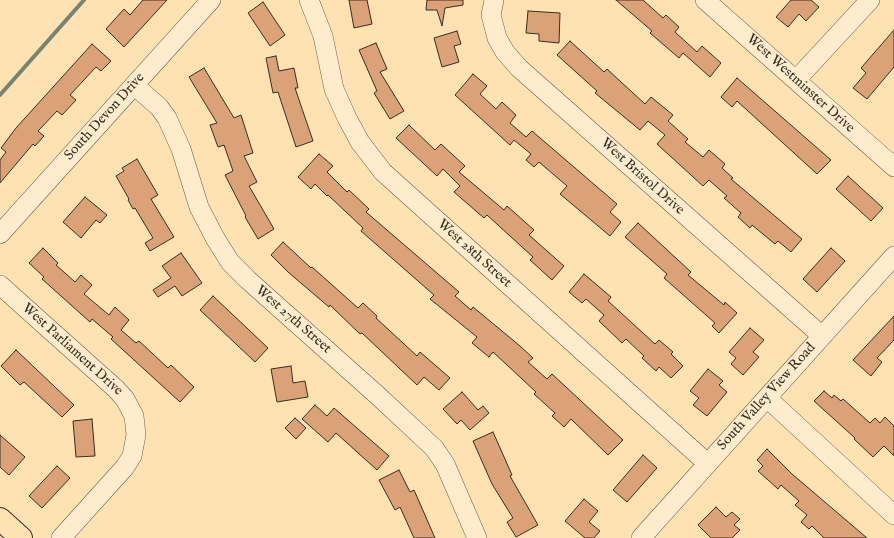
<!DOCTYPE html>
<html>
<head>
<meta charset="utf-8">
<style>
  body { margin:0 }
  canvas { display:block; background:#fee2b2 }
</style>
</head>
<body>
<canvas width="894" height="538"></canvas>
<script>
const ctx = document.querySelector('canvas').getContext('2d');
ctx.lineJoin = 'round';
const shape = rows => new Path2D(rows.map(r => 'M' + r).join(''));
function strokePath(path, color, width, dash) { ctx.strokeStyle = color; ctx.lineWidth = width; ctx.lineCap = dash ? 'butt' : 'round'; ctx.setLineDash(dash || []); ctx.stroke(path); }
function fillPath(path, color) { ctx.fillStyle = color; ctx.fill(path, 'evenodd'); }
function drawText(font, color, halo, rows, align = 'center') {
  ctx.font = font + ' "IM FELL English",serif'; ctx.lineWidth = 3; ctx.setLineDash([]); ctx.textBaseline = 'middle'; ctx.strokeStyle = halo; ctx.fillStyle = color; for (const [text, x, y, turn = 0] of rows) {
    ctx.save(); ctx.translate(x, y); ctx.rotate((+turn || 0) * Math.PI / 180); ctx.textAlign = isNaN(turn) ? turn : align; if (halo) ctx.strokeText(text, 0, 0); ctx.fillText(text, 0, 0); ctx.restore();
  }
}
const stream = shape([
  [0,95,84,0]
]);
const building = shape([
  [143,0,167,0,124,47,106,29,124,9,130,15,143,0],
  [349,0,367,0,372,24,354,28,349,0],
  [427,0,463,0,463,5,445,8,442,26,437,10,426,10,427,0],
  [616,0,643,0,663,18,666,15,679,27,675,32,697,52,702,46,721,63,710,77,683,53,679,58,650,33,652,31,616,0],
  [791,0,811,0,819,7,806,21,799,14,788,27,776,17,791,0],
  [263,2,285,35,270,46,248,13,263,2],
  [528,11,560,13,559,43,539,41,539,34,526,33,528,11],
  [894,30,894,67,867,99,853,88,866,73,861,68,894,30],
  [457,31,461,44,454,46,459,62,442,67,434,38,457,31],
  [570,41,604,72,607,69,645,104,651,97,673,115,668,121,688,139,685,142,703,157,709,150,725,164,722,168,733,178,731,179,802,239,791,252,778,241,775,244,752,225,750,228,738,217,741,213,724,198,727,196,709,180,703,186,657,144,665,135,648,121,640,130,595,93,597,91,557,55,570,41],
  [376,43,387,69,380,72,404,111,390,119,374,93,377,91,359,50,376,43],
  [92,44,111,61,101,71,96,67,70,95,76,100,62,115,57,111,38,131,44,136,35,146,33,144,0,183,0,160,6,152,1,148,16,128,92,44],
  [276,56,279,71,294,68,298,88,295,88,313,141,296,147,278,92,273,93,266,58,276,56],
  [204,68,234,118,241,115,253,153,244,156,257,182,249,186,274,229,258,239,245,217,246,216,225,175,233,171,224,145,218,147,210,125,217,123,189,77,204,68],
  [473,74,487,86,480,94,496,109,502,102,516,115,510,123,526,137,532,131,617,204,610,212,621,222,610,236,560,194,567,186,539,162,534,167,526,160,531,154,514,140,510,145,455,95,473,74],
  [737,78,831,160,817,174,737,101,732,107,721,97,737,78],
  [409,125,435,150,441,144,465,166,459,172,504,210,507,206,534,230,529,235,564,266,552,280,530,260,533,257,487,215,484,218,454,192,460,186,443,169,437,176,396,138,409,125],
  [319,154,333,166,327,172,347,192,349,190,369,209,366,212,459,292,455,296,471,310,473,307,520,346,533,358,528,362,547,379,552,374,623,440,608,455,571,419,564,427,552,416,555,413,534,394,536,392,493,352,489,357,472,343,477,337,430,299,434,295,361,231,363,228,328,195,327,196,315,184,311,189,298,177,319,154],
  [137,159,158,195,151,199,174,237,150,251,145,243,153,238,135,208,133,209,128,200,129,199,116,176,124,171,122,168,137,159],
  [848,176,883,208,871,221,836,189,848,176],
  [85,197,107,215,100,223,96,220,81,238,63,222,85,197],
  [638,223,691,272,688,275,724,305,725,302,737,313,719,333,712,326,715,323,664,278,667,274,625,237,638,223],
  [283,242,311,268,312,267,358,308,363,303,377,316,376,318,417,356,420,352,450,378,439,390,424,377,417,385,362,333,360,334,330,305,329,307,288,272,271,255,283,242],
  [43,248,58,263,56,265,75,282,81,275,92,285,84,294,109,315,115,307,129,320,121,330,136,343,139,341,168,368,171,365,194,387,180,402,111,339,113,337,92,319,90,322,42,279,44,277,29,263,43,248],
  [831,248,845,261,817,292,803,279,831,248],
  [181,253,202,283,182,296,175,286,158,297,153,290,171,278,162,266,181,253],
  [584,274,611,297,608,301,655,344,659,340,673,352,671,354,683,366,671,378,659,367,656,371,642,358,644,356,626,339,622,343,599,321,604,315,586,299,582,303,569,292,584,274],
  [213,296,268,348,255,362,200,310,213,296],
  [894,316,894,340,877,358,882,362,871,376,853,360,894,316],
  [750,328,764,340,753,352,759,357,743,375,731,364,736,358,729,352,750,328],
  [16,350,74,405,62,417,24,382,20,385,1,366,16,350],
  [291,366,293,383,305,381,308,397,277,402,271,369,291,366],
  [708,369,723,381,719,385,727,392,707,416,693,405,699,398,690,391,708,369],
  [824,391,832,398,834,395,841,401,843,399,870,423,875,418,880,423,885,417,894,426,894,456,884,446,873,457,854,439,855,438,814,401,824,391],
  [462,392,478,410,483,406,489,413,470,430,461,420,457,424,443,409,462,392],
  [315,405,327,416,334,408,389,456,377,470,336,433,328,442,302,419,315,405],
  [295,418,306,428,296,439,285,428,295,418],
  [92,419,95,456,76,457,73,421,92,419],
  [493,432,512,475,510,476,538,525,516,537,507,522,513,518,492,484,473,441,493,432],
  [0,435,25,457,9,475,0,467,0,435],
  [767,449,792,474,867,538,824,538,812,526,809,529,801,522,807,515,795,505,799,501,781,485,778,489,758,471,763,466,757,460,767,449],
  [643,455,657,468,627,502,613,490,643,455],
  [57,466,70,478,42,508,29,496,57,466],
  [399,470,410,492,414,490,435,538,414,538,400,507,395,510,379,480,399,470],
  [584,499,598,511,589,522,600,531,594,538,585,538,565,521,584,499],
  [716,507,726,517,732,512,740,519,734,525,740,530,732,538,711,538,698,525,716,507]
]);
const minor = shape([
  [309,0,323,36,334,89,347,118,360,142,383,172,707,463],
  [494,0,491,15,497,38,505,52,519,68,822,336],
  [705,0,894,167],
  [796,80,870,0],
  [134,85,159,107,167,118,181,149,199,207,215,238,230,262,248,280,376,394,434,448,445,464,477,538],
  [0,234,211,0],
  [0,285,116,389,125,399,134,416,136,435,132,456,125,467,61,538],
  [767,398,894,515],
  [641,538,894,256]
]);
const major = shape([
  [0,519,21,538]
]);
const streetNames = [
  ["West Westminster Drive",800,84,42],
  ["South Devon Drive",105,117,-48],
  ["West Bristol Drive",642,177,42],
  ["West 28th Street",474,254,42],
  ["West 27th Street",293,320,41],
  ["West Parliament Drive",72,350,42],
  ["South Valley View Road",767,397,-48]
];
strokePath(stream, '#768573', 4);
fillPath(building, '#dca277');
strokePath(building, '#372e23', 1);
strokePath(minor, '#695b47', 20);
strokePath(major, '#372e23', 24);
strokePath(minor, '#feeccd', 19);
strokePath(major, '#fee2b2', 22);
drawText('14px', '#372e23', '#feeccd', streetNames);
</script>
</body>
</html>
